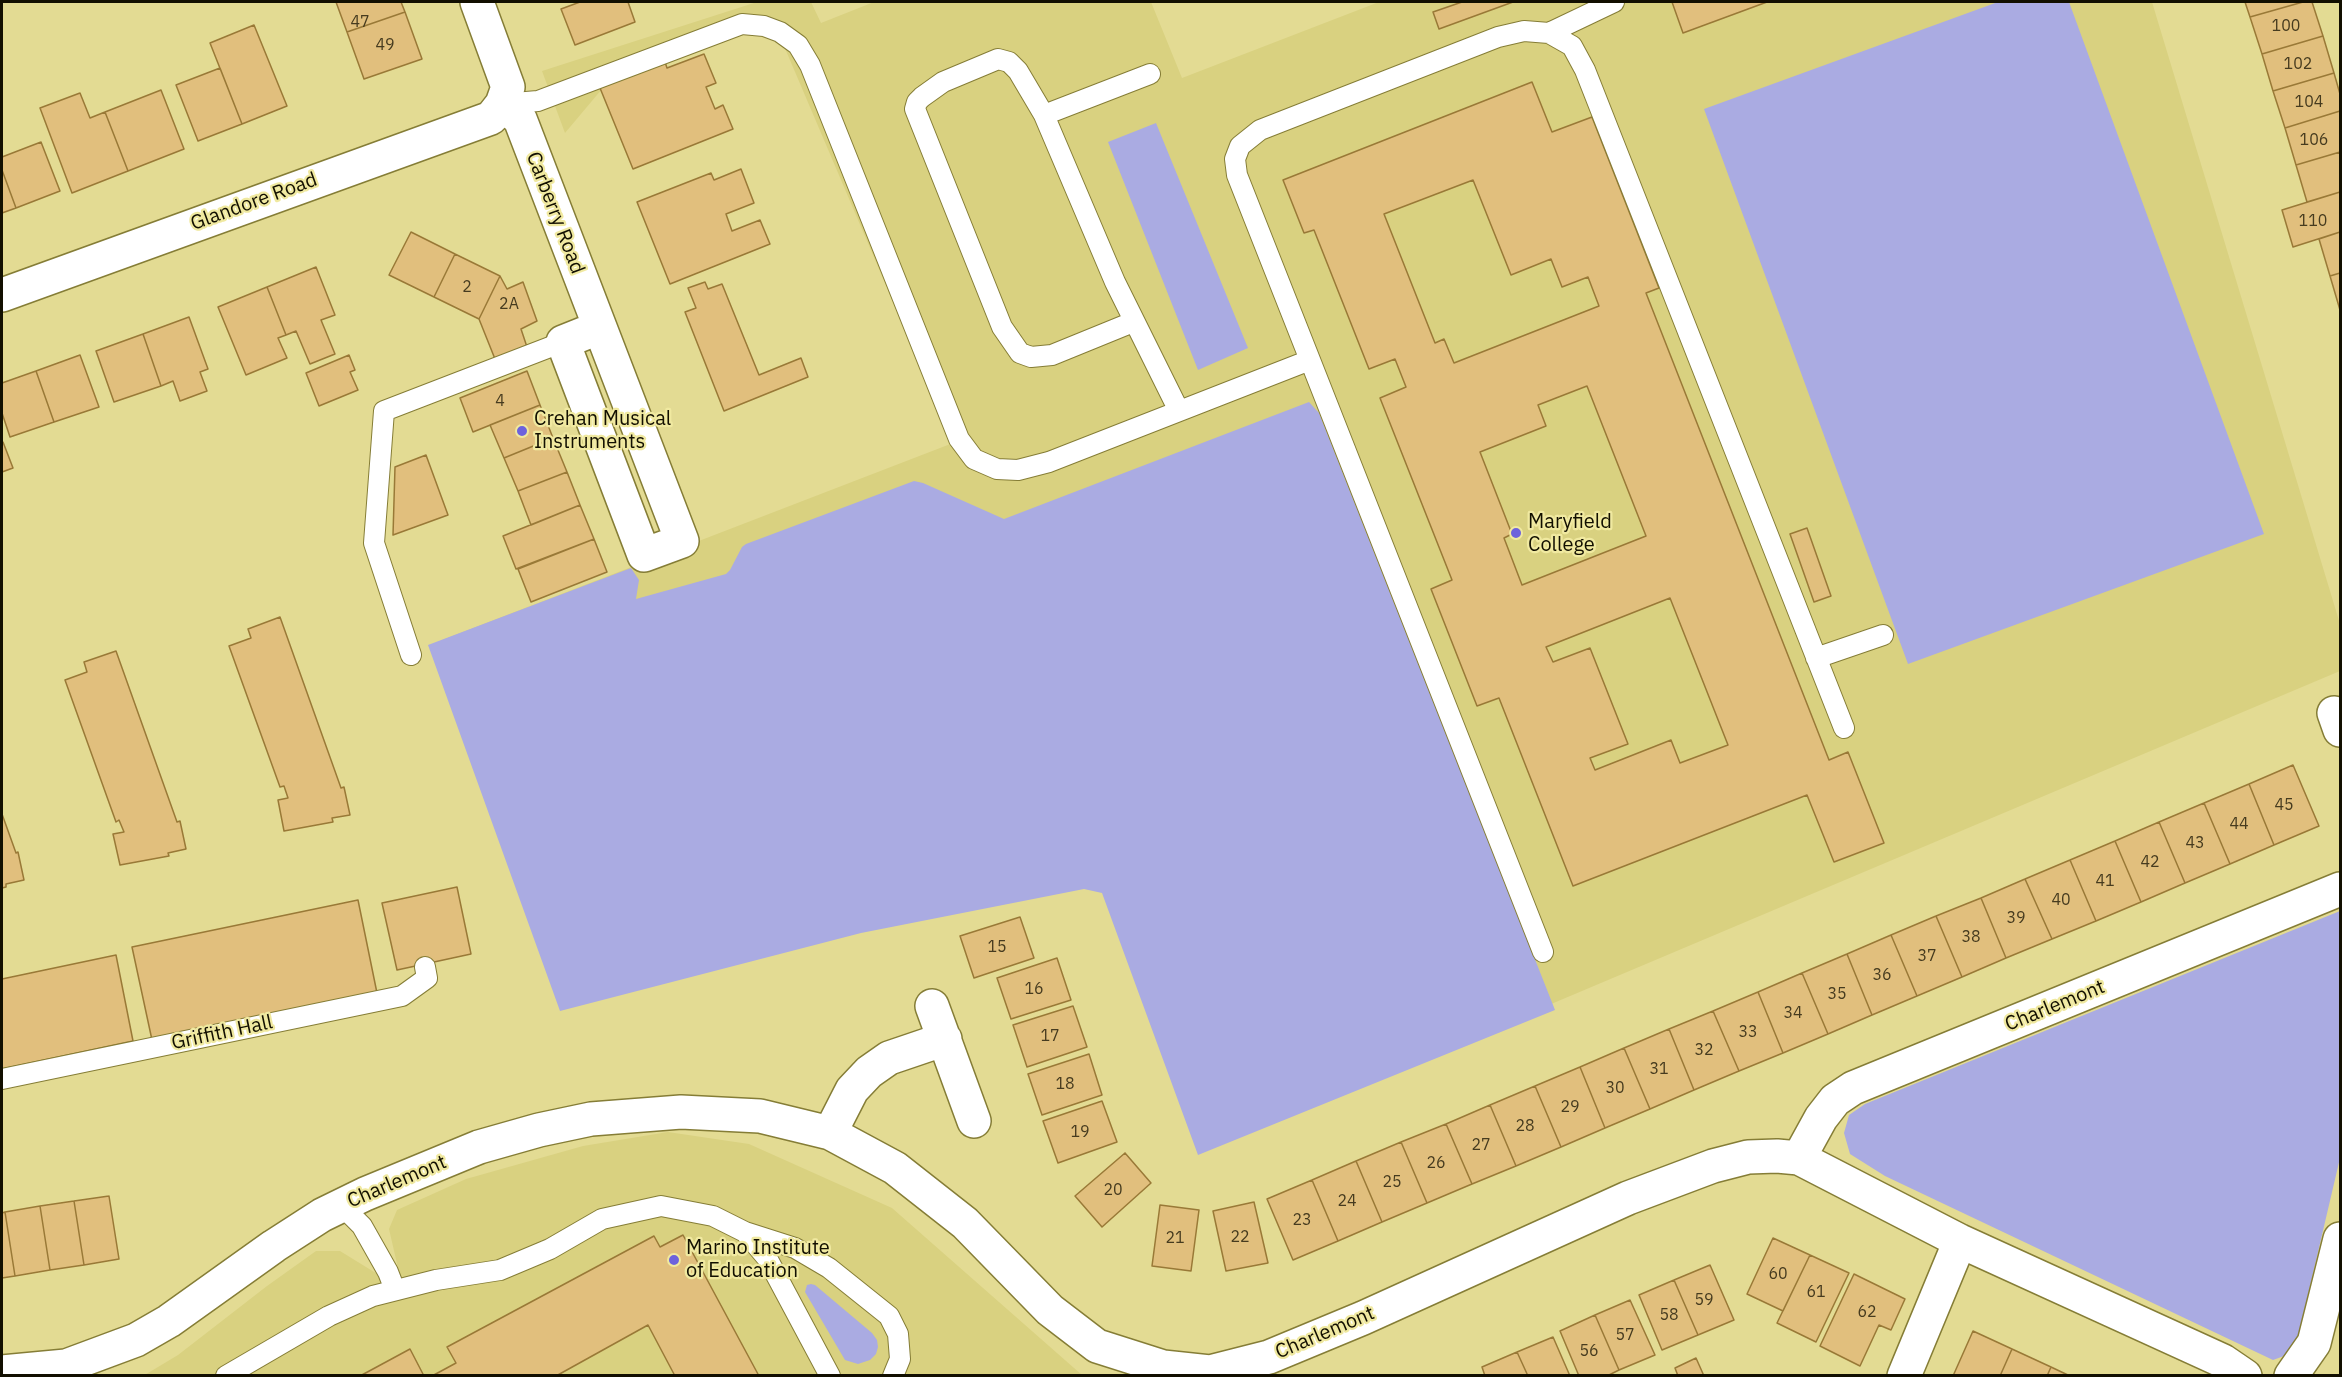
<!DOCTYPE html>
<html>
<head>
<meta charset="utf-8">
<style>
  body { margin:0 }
  #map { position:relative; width:2342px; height:1377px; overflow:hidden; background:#e3db93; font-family:"IBM Plex Sans",sans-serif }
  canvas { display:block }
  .frame { position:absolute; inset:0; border:3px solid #120f00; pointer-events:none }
</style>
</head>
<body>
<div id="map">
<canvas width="2342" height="1377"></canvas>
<div class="frame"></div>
</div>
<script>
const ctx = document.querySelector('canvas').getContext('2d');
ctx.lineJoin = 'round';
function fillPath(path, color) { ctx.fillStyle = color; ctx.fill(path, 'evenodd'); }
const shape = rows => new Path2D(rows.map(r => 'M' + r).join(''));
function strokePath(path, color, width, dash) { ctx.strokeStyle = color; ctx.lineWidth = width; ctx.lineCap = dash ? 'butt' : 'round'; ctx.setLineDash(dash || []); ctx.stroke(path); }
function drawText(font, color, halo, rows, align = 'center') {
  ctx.font = font + ' "IBM Plex Sans",sans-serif'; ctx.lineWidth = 4.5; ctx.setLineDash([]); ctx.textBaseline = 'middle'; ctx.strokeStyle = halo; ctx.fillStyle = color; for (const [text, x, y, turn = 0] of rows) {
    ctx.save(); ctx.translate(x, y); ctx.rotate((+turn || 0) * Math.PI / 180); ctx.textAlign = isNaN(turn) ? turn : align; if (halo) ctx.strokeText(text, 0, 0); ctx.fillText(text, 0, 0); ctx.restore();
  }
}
const built = shape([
  [757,2,811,2,821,23,874,2,1151,2,1182,78,1379,2,2152,2,2340,624,2340,671,1203,1151,1106,890,1073,880,567,990,442,640,953,443,781,39,747,31,602,89,565,133,542,71],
  [668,1132,749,1144,892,1208,1082,1375,143,1376,178,1355,267,1286,316,1251,340,1251,379,1275,398,1268,389,1229,397,1210,466,1179,583,1146]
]);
const green = shape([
  [1998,2,2069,2,2264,534,1908,664,1704,109],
  [1156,123,1248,348,1198,370,1108,142],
  [1309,402,1319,413,1555,1010,1198,1155,1102,893,1084,889,861,933,560,1011,428,645,631,568,639,580,636,599,726,574,730,570,742,547,746,544,914,481,923,483,1004,519],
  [2340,911,2340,1158,2299,1333,2292,1347,2284,1356,2273,1360,1885,1176,1850,1154,1844,1133,1849,1115,1865,1104],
  [811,1284,815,1285,872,1333,877,1340,878,1347,876,1354,870,1360,858,1364,845,1360,805,1292,807,1285]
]);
const building = shape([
  [336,2,401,2,405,12,347,32,336,2],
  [580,2,628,2,635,22,575,45,561,9,580,2],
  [1462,2,1513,2,1439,29,1433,12,1462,2],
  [1672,2,1767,2,1683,33,1672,2],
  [2245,2,2303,2,2250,17,2245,2],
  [2303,2,2312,2,2323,36,2262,54,2250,17,2303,2],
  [405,12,422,59,364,79,347,32,405,12],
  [254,25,287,106,242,124,210,43,254,25],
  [2323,36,2334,73,2273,91,2262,54,2323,36],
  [704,54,716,83,706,87,715,109,723,105,733,129,633,169,600,88,665,62,667,68,704,54],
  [220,68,242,124,198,141,176,85,220,68],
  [2334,73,2340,94,2340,111,2285,128,2273,91,2334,73],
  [1532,82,1552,132,1592,117,1659,288,1646,293,1829,760,1848,752,1884,843,1834,862,1807,795,1573,886,1499,698,1477,706,1431,589,1452,580,1380,398,1406,387,1395,359,1369,369,1314,230,1304,233,1283,180,1532,82],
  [1473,180,1511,275,1551,259,1562,287,1588,277,1599,306,1454,363,1444,339,1435,343,1384,214,1473,180],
  [1587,386,1646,536,1522,585,1504,538,1512,534,1480,452,1546,426,1538,405,1587,386],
  [1670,598,1728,745,1680,763,1671,740,1595,770,1590,758,1628,744,1590,648,1553,662,1546,647,1670,598],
  [161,90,184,149,128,171,105,112,161,90],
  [80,93,90,118,105,112,128,171,72,193,40,108,80,93],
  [2340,111,2340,152,2296,165,2285,128,2340,111],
  [41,142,60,191,16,208,2,170,2,157,41,142],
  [2340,152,2340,192,2307,202,2296,165,2340,152],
  [741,169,754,203,726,214,732,231,760,220,770,244,670,284,637,202,711,173,714,180,741,169],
  [2,170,16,208,2,213,2,170],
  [2340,192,2340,232,2293,247,2282,210,2340,192],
  [411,232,455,254,434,297,389,275,411,232],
  [2340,232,2340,273,2330,276,2319,239,2340,232],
  [455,254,500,276,479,319,434,297,455,254],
  [316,267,335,315,321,320,335,354,310,364,296,331,286,335,267,287,316,267],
  [2340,273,2340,310,2330,276,2340,273],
  [500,276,507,289,523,282,537,321,521,329,527,347,495,359,479,319,500,276],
  [705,282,708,289,722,284,759,375,801,358,808,377,724,411,685,312,696,308,688,288,705,282],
  [267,287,286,335,278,338,287,358,246,375,218,307,267,287],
  [189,317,208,369,200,372,207,391,180,401,173,381,161,386,143,334,189,317],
  [143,334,161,386,114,402,96,351,143,334],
  [80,355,99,407,54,422,36,371,80,355],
  [349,355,355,370,350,372,358,390,319,406,306,373,349,355],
  [36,371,54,422,10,437,2,413,2,383,36,371],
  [527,371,540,405,473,432,460,398,527,371],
  [540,405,553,438,504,458,490,425,540,405],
  [553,438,567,472,518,491,504,458,553,438],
  [2,442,3,442,13,468,2,472,2,442],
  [426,455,448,515,393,535,395,467,426,455],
  [567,472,580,505,531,525,518,491,567,472],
  [580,505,594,539,516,569,503,536,580,505],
  [1807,528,1831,596,1814,602,1790,534,1807,528],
  [594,539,607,572,531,602,518,569,594,539],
  [280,617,341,788,344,787,350,815,332,818,333,822,284,831,278,800,288,798,284,786,280,787,229,646,251,638,248,629,280,617],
  [116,651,177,822,180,821,186,849,168,853,169,856,120,865,113,834,124,832,119,820,116,822,65,680,87,672,84,662,116,651],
  [2293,765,2319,826,2274,845,2249,784,2293,765],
  [2249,784,2274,845,2230,864,2204,803,2249,784],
  [2204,803,2230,864,2185,883,2159,822,2204,803],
  [2,814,16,853,18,852,24,880,6,884,6,887,2,888,2,814],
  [2159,822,2185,883,2141,902,2115,841,2159,822],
  [2115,841,2141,902,2096,921,2070,860,2115,841],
  [2070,860,2096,921,2052,939,2025,879,2070,860],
  [2025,879,2052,939,2006,958,1981,898,2025,879],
  [457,887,471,954,397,970,382,903,457,887],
  [1981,898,2006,958,1962,977,1936,916,1981,898],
  [358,900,377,993,152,1040,132,947,358,900],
  [1936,916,1962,977,1917,996,1891,935,1936,916],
  [1020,917,1034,958,974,978,960,936,1020,917],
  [1891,935,1917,996,1872,1015,1847,954,1891,935],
  [1847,954,1872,1015,1828,1034,1802,973,1847,954],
  [116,955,133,1041,2,1069,2,979,116,955],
  [1057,958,1071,1000,1011,1019,997,978,1057,958],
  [1802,973,1828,1034,1783,1053,1758,992,1802,973],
  [1758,992,1783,1053,1739,1071,1713,1011,1758,992],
  [1073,1006,1087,1047,1027,1067,1013,1025,1073,1006],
  [1713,1011,1739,1071,1694,1090,1669,1029,1713,1011],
  [1669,1029,1694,1090,1650,1109,1624,1048,1669,1029],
  [1624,1048,1650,1109,1605,1128,1580,1067,1624,1048],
  [1089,1054,1102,1095,1042,1115,1028,1074,1089,1054],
  [1580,1067,1605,1128,1561,1147,1535,1086,1580,1067],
  [1535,1086,1561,1147,1516,1166,1490,1105,1535,1086],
  [1102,1101,1117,1142,1058,1163,1043,1121,1102,1101],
  [1490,1105,1516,1166,1472,1184,1446,1124,1490,1105],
  [1446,1124,1472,1184,1427,1203,1401,1142,1446,1124],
  [1401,1142,1427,1203,1382,1222,1356,1161,1401,1142],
  [1125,1153,1151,1183,1102,1227,1075,1196,1125,1153],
  [1356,1161,1382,1222,1338,1241,1312,1180,1356,1161],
  [1312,1180,1338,1241,1293,1260,1267,1199,1312,1180],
  [109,1196,119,1259,84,1265,74,1201,109,1196],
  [74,1201,84,1265,50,1270,40,1206,74,1201],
  [1254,1202,1268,1263,1226,1271,1213,1211,1254,1202],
  [1160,1205,1199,1210,1191,1271,1152,1266,1160,1205],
  [40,1206,50,1270,15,1276,5,1212,40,1206],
  [5,1212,15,1276,2,1278,2,1213,5,1212],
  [683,1235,759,1376,675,1376,648,1325,556,1376,432,1376,456,1363,447,1347,654,1236,660,1247,683,1235],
  [1773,1238,1810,1255,1783,1311,1747,1294,1773,1238],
  [1810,1255,1849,1273,1816,1342,1777,1323,1810,1255],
  [1710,1265,1734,1320,1698,1335,1674,1280,1710,1265],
  [1854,1274,1905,1299,1891,1330,1879,1325,1860,1366,1820,1346,1854,1274],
  [1674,1280,1698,1335,1662,1350,1639,1295,1674,1280],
  [1630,1300,1655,1355,1619,1370,1595,1315,1630,1300],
  [1595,1315,1619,1370,1607,1376,1579,1376,1560,1331,1595,1315],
  [1973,1331,2012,1349,2000,1376,1953,1376,1973,1331],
  [1553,1337,1570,1376,1528,1376,1517,1352,1553,1337],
  [410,1349,424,1376,360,1376,410,1349],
  [2012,1349,2051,1367,2047,1376,2000,1376,2012,1349],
  [1517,1352,1528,1376,1485,1376,1482,1367,1517,1352],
  [1696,1358,1704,1376,1678,1376,1675,1368,1696,1358],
  [2051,1367,2070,1376,2047,1376,2051,1367]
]);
const service = shape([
  [1549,33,1614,2],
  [1150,74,1044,115,1115,282,1179,411],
  [502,104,538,101,742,24,764,26,780,32,798,45,810,65,959,439,974,459,997,469,1018,470,1049,462,1310,360,1543,952],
  [1044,115,1018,71,1009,62,998,59,943,82,922,97,917,102,915,109,1002,327,1020,353,1031,357,1052,355,1133,322],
  [1310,360,1237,175,1235,159,1240,146,1260,130,1498,37,1524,31,1549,33,1572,46,1585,70,1844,728],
  [411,655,374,543,384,411,563,342],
  [1816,658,1883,635],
  [2,1079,402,996,427,978,425,967],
  [341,1205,362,1226,388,1272,395,1290],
  [745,1232,795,1248,829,1268,889,1316,898,1334,900,1359,893,1376],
  [226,1376,329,1316,373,1296,436,1280,500,1270,550,1249,602,1219,661,1206,713,1216,745,1232,767,1258,830,1376]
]);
const minor = shape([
  [502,104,520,119,682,541,644,555,563,342,598,328],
  [2,295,491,118,502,104,508,87,477,2],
  [2334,713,2340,730],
  [932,1006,974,1121],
  [830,1133,852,1090,869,1072,889,1058,945,1039],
  [1799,1158,1821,1118,1835,1100,1853,1088,2340,889],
  [2,1372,66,1366,136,1340,169,1321,274,1246,322,1215,365,1194,479,1147,539,1130,591,1119,681,1112,760,1116,830,1133,895,1168,965,1223,1050,1310,1097,1346,1163,1367,1210,1372,1269,1357,1363,1318,1628,1198,1713,1166,1748,1157,1777,1156,1799,1158,1960,1241,2223,1361,2245,1376],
  [1904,1376,1960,1241],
  [2291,1376,2314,1343,2340,1239]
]);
const markers = [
  [522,431,6,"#6d62dc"],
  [1516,533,6,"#6d62dc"],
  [674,1260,6,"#6d62dc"]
];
const numberNames = [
  ["47",360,22],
  ["100",2286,26],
  ["49",385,45],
  ["102",2298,64],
  ["104",2309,102],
  ["106",2314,140],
  ["110",2313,221],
  ["2",467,287],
  ["2A",509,304],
  ["4",500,401],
  ["45",2284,805],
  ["44",2239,824],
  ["43",2195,843],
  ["42",2150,862],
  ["41",2105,881],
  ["40",2061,900],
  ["39",2016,918],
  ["38",1971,937],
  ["15",997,947],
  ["37",1927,956],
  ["36",1882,975],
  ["16",1034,989],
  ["35",1837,994],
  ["34",1793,1013],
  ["33",1748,1032],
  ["17",1050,1036],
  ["32",1704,1050],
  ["31",1659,1069],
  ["18",1065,1084],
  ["30",1615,1088],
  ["29",1570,1107],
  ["28",1525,1126],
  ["19",1080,1132],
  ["27",1481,1145],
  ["26",1436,1163],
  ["25",1392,1182],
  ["20",1113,1190],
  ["24",1347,1201],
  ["23",1302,1220],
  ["22",1240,1237],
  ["21",1175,1238],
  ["60",1778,1274],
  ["61",1816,1292],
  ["59",1704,1300],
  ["62",1867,1312],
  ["58",1669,1315],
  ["57",1625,1335],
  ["56",1589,1351]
];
const streetNames = [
  ["Glandore Road",254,202,-20],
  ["Carberry Road",555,213,69],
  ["Charlemont",2055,1006,-22],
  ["Griffith Hall",222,1033,-12],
  ["Charlemont",397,1182,-23],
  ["Charlemont",1325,1333,-23]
];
const poiNames = [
  ["Crehan Musical",534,419],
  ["Instruments",534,442],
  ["Maryfield",1528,522],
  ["College",1528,545],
  ["Marino Institute",686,1248],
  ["of Education",686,1271]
];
fillPath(built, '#d9d180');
fillPath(green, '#aaabe2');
fillPath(building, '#e1bf7d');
strokePath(building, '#997937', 1.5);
strokePath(service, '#857d36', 22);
strokePath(minor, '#857d36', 36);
strokePath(service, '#fff', 20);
strokePath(minor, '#fff', 33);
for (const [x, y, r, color] of markers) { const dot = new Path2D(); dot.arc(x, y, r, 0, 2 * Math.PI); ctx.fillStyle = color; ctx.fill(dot); strokePath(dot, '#f0e9a0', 2); }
drawText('16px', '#463b1f', null, numberNames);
drawText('20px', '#120f00', '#f0e9a0', streetNames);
drawText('20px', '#120f00', '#f0e9a0', poiNames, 'left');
</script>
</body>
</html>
